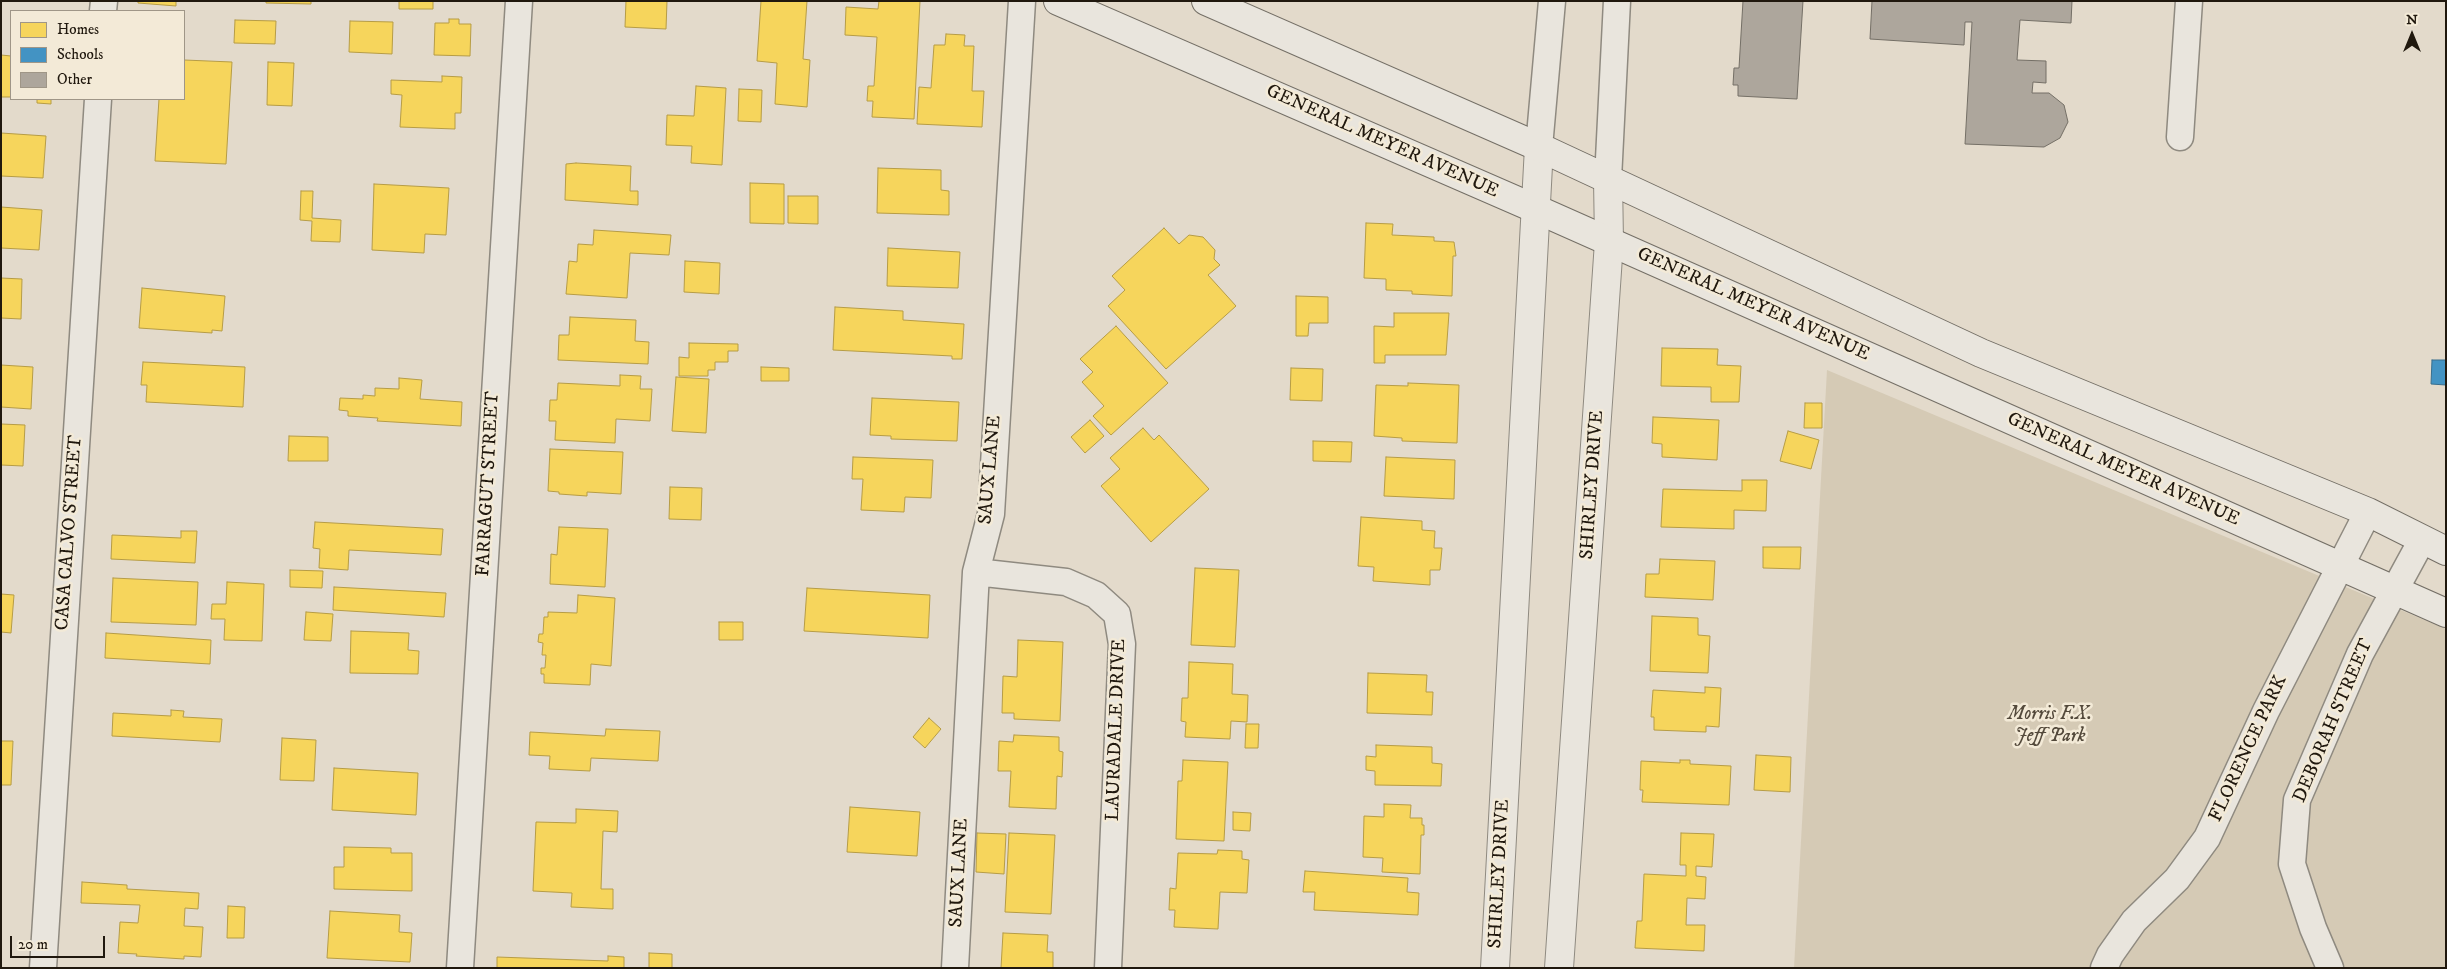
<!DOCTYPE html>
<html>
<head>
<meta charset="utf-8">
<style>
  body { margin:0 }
  #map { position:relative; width:2447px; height:969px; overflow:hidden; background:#e3dacb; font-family:"IM FELL DW Pica",serif }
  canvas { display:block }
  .frame { position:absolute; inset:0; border:2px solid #20180e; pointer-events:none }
  .legend { position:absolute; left:10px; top:10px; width:175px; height:90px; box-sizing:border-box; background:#f3ead7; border:1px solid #9f9687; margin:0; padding:6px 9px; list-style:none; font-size:15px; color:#20180e }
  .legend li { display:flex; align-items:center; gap:10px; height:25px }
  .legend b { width:25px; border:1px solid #9f9687 }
  .north { position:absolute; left:2387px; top:10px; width:50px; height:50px; -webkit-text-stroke:4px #f3ead7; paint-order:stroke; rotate:0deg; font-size:14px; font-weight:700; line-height:20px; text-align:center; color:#20180e }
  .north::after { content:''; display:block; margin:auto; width:18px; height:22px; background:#20180e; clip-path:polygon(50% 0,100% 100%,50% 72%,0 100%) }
  .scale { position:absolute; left:10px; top:936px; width:95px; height:22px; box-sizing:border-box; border:2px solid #20180e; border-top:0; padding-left:6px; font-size:15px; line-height:18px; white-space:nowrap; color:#20180e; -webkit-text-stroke:4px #f3ead7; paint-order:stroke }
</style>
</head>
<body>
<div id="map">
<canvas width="2447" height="969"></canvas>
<div class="frame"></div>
<ul class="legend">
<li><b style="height:14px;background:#f6d55c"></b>Homes</li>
<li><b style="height:14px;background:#4393c3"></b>Schools</li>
<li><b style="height:14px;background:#ada69c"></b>Other</li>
</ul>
<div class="north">N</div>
<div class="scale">20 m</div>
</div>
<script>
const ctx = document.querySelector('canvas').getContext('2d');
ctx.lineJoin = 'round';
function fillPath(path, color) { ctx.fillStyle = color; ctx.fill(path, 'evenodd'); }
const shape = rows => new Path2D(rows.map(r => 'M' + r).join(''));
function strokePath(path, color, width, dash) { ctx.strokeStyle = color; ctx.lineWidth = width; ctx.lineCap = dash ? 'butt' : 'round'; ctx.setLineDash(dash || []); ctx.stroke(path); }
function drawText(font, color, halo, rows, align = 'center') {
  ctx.font = font + ' "IM FELL DW Pica",serif'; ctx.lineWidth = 5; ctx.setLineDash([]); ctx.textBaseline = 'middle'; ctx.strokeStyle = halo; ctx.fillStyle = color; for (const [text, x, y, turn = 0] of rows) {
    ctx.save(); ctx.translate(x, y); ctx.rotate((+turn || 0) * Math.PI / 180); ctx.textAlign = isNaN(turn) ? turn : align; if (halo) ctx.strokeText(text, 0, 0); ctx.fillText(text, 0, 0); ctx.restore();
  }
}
const green = shape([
  [1827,370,2446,629,2446,968,1794,968]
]);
const homes = shape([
  [138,1,176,1,176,6,138,3,138,1],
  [266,1,311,1,311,4,266,3,266,1],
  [399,1,433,1,433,9,399,9,399,1],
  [626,1,667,1,666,29,625,27,626,1],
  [761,1,807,1,803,59,810,60,807,107,775,104,777,63,757,61,761,1],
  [879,1,920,1,914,119,872,117,873,101,867,101,868,86,874,86,877,37,845,35,846,7,878,9,879,1],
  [449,19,459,19,459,24,471,24,470,56,434,55,435,23,449,23,449,19],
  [235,20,276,21,275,44,234,43,235,20],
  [350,21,393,22,392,54,349,52,350,21],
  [946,34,965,35,964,46,974,46,972,91,984,91,982,127,917,124,919,87,931,88,934,45,945,45,946,34],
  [1,55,11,56,11,97,1,97,1,55],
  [184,60,232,62,226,164,155,161,159,99,184,99,184,60],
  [268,62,294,63,292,106,267,105,268,62],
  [442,76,462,77,461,113,455,113,455,129,400,127,402,95,391,94,391,80,442,82,442,76],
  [696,86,726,88,722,165,691,163,692,146,666,145,667,115,694,116,696,86],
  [739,89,762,90,761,122,738,121,739,89],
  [37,99,51,99,51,104,37,103,37,99],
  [1,133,46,136,43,178,1,176,1,133],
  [576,163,631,166,630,191,638,191,638,205,565,200,566,164,576,163],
  [878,168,941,170,941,190,949,191,949,215,877,213,878,168],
  [750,183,784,184,784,224,750,223,750,183],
  [374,184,449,188,446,235,425,234,424,253,372,250,374,184],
  [301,191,313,191,312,218,341,220,340,242,311,241,312,221,300,220,301,191],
  [788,196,818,196,818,224,788,223,788,196],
  [1,207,42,210,39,250,1,248,1,207],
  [1366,223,1393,224,1392,235,1434,237,1434,241,1454,242,1456,256,1453,256,1452,296,1412,294,1412,291,1386,290,1386,279,1364,278,1366,223],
  [1164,228,1179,244,1189,235,1203,237,1215,250,1214,259,1220,265,1208,275,1236,306,1166,369,1108,306,1125,290,1112,276,1164,228],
  [594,230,671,235,669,255,630,253,627,298,566,294,569,261,577,262,578,244,593,245,594,230],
  [888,248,960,252,958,288,887,286,888,248],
  [685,261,720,263,719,294,684,292,685,261],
  [1,278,22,279,21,319,1,318,1,278],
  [142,288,225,296,222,331,212,330,212,333,139,328,142,288],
  [1296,296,1328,297,1328,323,1309,323,1308,336,1296,336,1296,296],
  [835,307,903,311,903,320,964,324,962,359,952,359,952,356,833,350,835,307],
  [1394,313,1449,313,1446,355,1385,355,1385,363,1374,363,1374,326,1394,327,1394,313],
  [570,317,636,320,635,341,649,342,648,364,558,360,559,335,569,335,570,317],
  [1116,326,1168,383,1111,435,1093,416,1104,406,1082,382,1093,372,1080,359,1116,326],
  [689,343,738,344,738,351,728,351,728,362,715,362,715,370,708,370,708,376,679,376,679,357,689,358,689,343],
  [1662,348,1718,349,1717,365,1741,366,1739,402,1711,402,1711,387,1661,386,1662,348],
  [143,362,245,367,243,407,146,402,147,385,141,385,143,362],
  [1,365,33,367,31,409,1,407,1,365],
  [761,367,789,368,789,381,761,381,761,367],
  [1291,368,1323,369,1322,401,1290,400,1291,368],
  [620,375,641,376,640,389,652,389,650,421,616,419,615,443,555,440,556,421,549,421,550,400,557,400,558,383,620,386,620,375],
  [676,377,709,379,706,433,672,431,676,377],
  [399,378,422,380,420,399,462,402,461,426,377,421,378,418,348,416,348,411,339,410,340,398,363,399,363,395,375,396,375,388,399,389,399,378],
  [1408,383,1459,385,1457,443,1402,441,1402,438,1374,436,1376,385,1408,386,1408,383],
  [872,398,959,402,957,441,891,439,891,436,870,435,872,398],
  [1805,403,1822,403,1822,428,1804,428,1805,403],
  [1653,417,1719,420,1717,460,1662,457,1662,444,1652,443,1653,417],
  [1090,420,1104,436,1085,453,1071,437,1090,420],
  [1,424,25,425,23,466,1,465,1,424],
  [1143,428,1154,440,1159,435,1209,489,1151,542,1101,486,1120,469,1110,458,1143,428],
  [1788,431,1819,440,1811,469,1780,461,1788,431],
  [289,436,328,437,328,461,288,461,289,436],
  [1313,441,1352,442,1351,462,1313,461,1313,441],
  [550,449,623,452,621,494,587,492,587,496,559,494,559,492,548,491,550,449],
  [853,457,933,460,931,498,905,497,904,512,861,510,863,479,852,479,853,457],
  [1386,457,1455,460,1454,499,1384,496,1386,457],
  [1742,480,1767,480,1766,511,1734,510,1734,529,1661,527,1663,489,1742,491,1742,480],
  [670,487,702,488,701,520,669,519,670,487],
  [1361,517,1422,521,1422,530,1435,531,1434,548,1442,548,1440,570,1430,570,1430,585,1373,581,1374,567,1358,566,1361,517],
  [315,522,443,529,441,555,349,550,348,570,319,568,320,549,313,548,315,522],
  [559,527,608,529,605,587,550,584,551,554,557,555,559,527],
  [181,531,197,531,195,563,111,559,112,535,181,538,181,531],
  [1763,547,1801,547,1800,569,1763,568,1763,547],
  [1660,559,1715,561,1713,600,1645,597,1646,574,1659,574,1660,559],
  [1195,568,1239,570,1235,647,1191,645,1195,568],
  [290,570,323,571,322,588,290,587,290,570],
  [113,578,198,582,196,625,111,622,113,578],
  [227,582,264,584,262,641,224,640,225,619,211,619,212,604,226,604,227,582],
  [334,587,446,593,444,617,333,610,334,587],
  [807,588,930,595,928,638,804,631,807,588],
  [1,594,14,595,11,633,1,632,1,594],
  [578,595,615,598,611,666,591,664,590,685,544,683,544,674,541,674,541,668,545,668,546,655,542,655,543,643,538,642,539,634,543,634,544,617,548,617,548,612,577,613,578,595],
  [306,612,333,614,331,641,304,640,306,612],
  [1652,616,1698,618,1698,635,1710,636,1708,673,1650,671,1652,616],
  [719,622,743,622,743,640,719,640,719,622],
  [351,631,409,633,408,650,419,651,418,674,350,673,351,631],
  [106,633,211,640,210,664,105,658,106,633],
  [1018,640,1063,642,1060,721,1014,719,1014,713,1002,713,1003,676,1017,677,1018,640],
  [1189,662,1233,664,1232,694,1248,695,1247,722,1231,721,1230,739,1185,737,1186,722,1181,721,1182,698,1188,698,1189,662],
  [1368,673,1427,675,1426,692,1433,692,1432,715,1367,713,1368,673],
  [1705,687,1721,688,1719,727,1706,726,1706,732,1654,730,1654,717,1651,717,1653,690,1705,693,1705,687],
  [171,710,184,711,183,717,222,719,220,742,112,736,113,713,171,716,171,710],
  [929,718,941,729,925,748,913,737,929,718],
  [1246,724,1259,724,1258,748,1245,748,1246,724],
  [606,729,660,731,658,761,591,758,590,771,549,769,550,756,529,755,530,732,605,736,606,729],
  [1014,735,1059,737,1059,751,1063,752,1062,777,1057,776,1056,809,1009,807,1011,771,998,771,999,741,1013,742,1014,735],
  [282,738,316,740,314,781,280,780,282,738],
  [1,741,13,741,11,785,1,785,1,741],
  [1376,745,1432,747,1432,763,1442,764,1441,786,1375,785,1375,771,1366,770,1366,756,1376,757,1376,745],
  [1756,755,1791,757,1790,792,1754,790,1756,755],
  [1183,760,1228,762,1224,841,1176,839,1178,781,1182,781,1183,760],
  [1680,760,1690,760,1690,764,1731,766,1729,805,1642,802,1643,790,1640,790,1641,761,1680,763,1680,760],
  [334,768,418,773,416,815,332,810,334,768],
  [1384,804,1411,805,1410,818,1422,818,1422,825,1424,825,1424,835,1421,835,1420,874,1382,872,1383,858,1363,857,1364,816,1384,817,1384,804],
  [850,807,920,812,917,856,847,852,850,807],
  [576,809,618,811,617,832,603,831,601,889,613,889,613,909,571,907,572,893,533,891,536,822,576,823,576,809],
  [1233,812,1251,813,1250,831,1233,830,1233,812],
  [977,833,1006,834,1004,874,976,872,977,833],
  [1009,833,1055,835,1051,914,1005,912,1009,833],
  [1681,833,1714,834,1712,867,1696,866,1696,876,1706,877,1705,899,1687,898,1686,925,1705,925,1704,951,1635,948,1637,921,1642,921,1644,874,1686,876,1686,865,1680,865,1681,833],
  [344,847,391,848,391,853,412,853,412,891,334,889,334,867,344,867,344,847],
  [1218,850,1242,851,1242,859,1249,860,1247,893,1220,892,1218,929,1174,927,1175,910,1169,910,1170,888,1176,889,1178,853,1217,854,1218,850],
  [1305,871,1408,878,1407,892,1419,893,1418,915,1314,910,1315,892,1303,892,1305,871],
  [82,882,127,885,127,889,199,893,198,909,185,908,184,926,203,927,201,957,184,956,184,959,136,956,137,954,118,953,120,922,138,923,140,905,81,903,82,882],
  [228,906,245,907,244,938,227,938,228,906],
  [330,911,400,915,399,932,412,933,410,962,327,958,330,911],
  [1003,933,1048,935,1047,952,1053,952,1053,968,1001,968,1003,933],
  [649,953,672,954,672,968,649,968,649,953],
  [608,956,624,957,624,968,497,968,497,957,608,961,608,956]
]);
const schools = shape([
  [2432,360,2446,360,2446,385,2431,384,2432,360]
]);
const building = shape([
  [1743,1,1803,1,1797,99,1738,96,1738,85,1733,85,1734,68,1739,68,1743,1],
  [1872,1,2072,1,2071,23,2020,20,2017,60,2046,61,2046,83,2033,82,2032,93,2049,93,2064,105,2068,122,2060,138,2044,147,1965,144,1972,22,1965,22,1964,45,1870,39,1872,1]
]);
const minor = shape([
  [103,11,104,1],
  [2180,137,2189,1],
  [1539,147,1552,1],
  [1608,179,1617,1],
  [976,572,1066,582,1096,595,1117,614,1122,644,1108,968],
  [43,968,98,99],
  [460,968,519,1],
  [955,968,976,572,991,514,1022,1],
  [2104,968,2110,955,2134,921,2177,879,2207,838,2266,711,2368,512],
  [2330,968,2313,928,2292,864,2297,800,2360,654,2422,540]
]);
const tertiary = shape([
  [1495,968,1539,147],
  [1559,968,1609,242,1608,179]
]);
const secondary = shape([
  [1058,1,1536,209,2446,613],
  [1206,1,1539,147,1981,353,2368,512,2446,551]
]);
const streetNames = [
  ["GENERAL MEYER AVENUE",1382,142,24],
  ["GENERAL MEYER AVENUE",1753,305,24],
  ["SAUX LANE",991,470,-85],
  ["GENERAL MEYER AVENUE",2123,470,24],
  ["FARRAGUT STREET",489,484,-87],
  ["SHIRLEY DRIVE",1593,485,-86],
  ["CASA CALVO STREET",70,533,-86],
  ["DEBORAH STREET",2334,721,-67],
  ["LAURADALE DRIVE",1117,730,-88],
  ["FLORENCE PARK",2249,749,-65],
  ["SAUX LANE",960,873,-87],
  ["SHIRLEY DRIVE",1500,874,-87]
];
const parkNames = [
  ["Morris F.X.",2050,715],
  ["Jeff Park",2050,737]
];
fillPath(green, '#d5cab5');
fillPath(homes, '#f6d55c');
strokePath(homes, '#b69c45', 1);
fillPath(schools, '#4393c3');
strokePath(schools, '#386e8d', 1);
fillPath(building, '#ada69c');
strokePath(building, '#746f66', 1);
strokePath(minor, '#8f8a80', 29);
strokePath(tertiary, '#8f8a80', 30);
strokePath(secondary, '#746f66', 30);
strokePath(minor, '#e9e5dd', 26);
strokePath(tertiary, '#e9e5dd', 28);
strokePath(secondary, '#e9e5dd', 28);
drawText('19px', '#20180e', '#f3ead7', streetNames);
drawText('italic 19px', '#53493b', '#f3ead7', parkNames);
</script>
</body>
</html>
